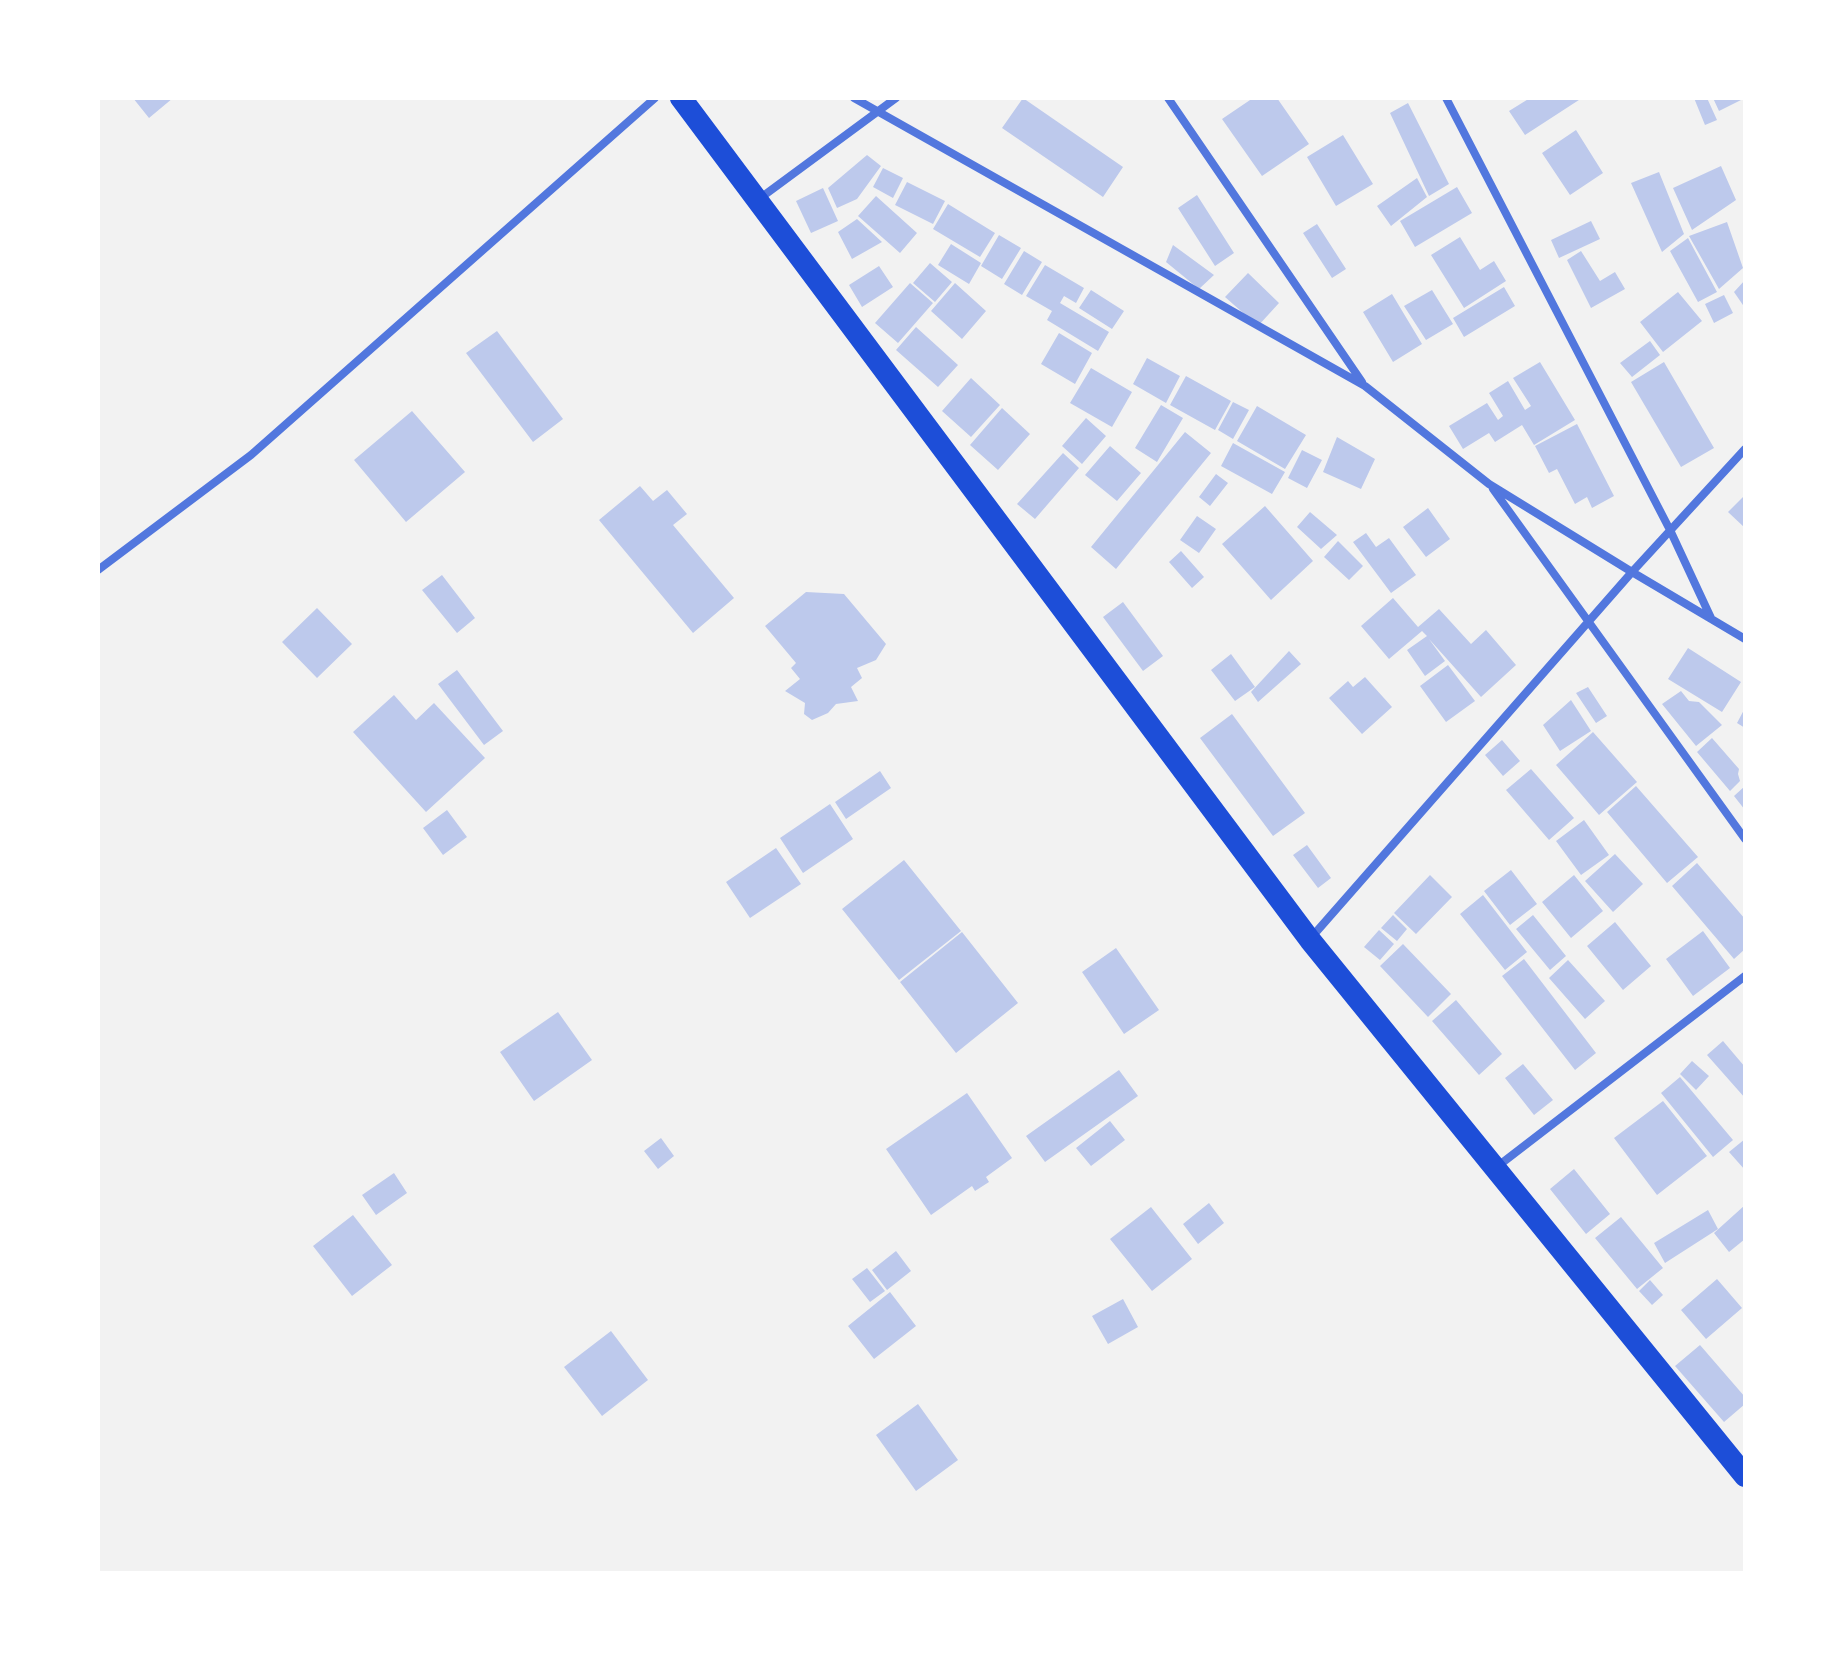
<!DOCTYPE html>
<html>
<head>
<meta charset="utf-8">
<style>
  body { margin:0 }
  #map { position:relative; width:1843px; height:1671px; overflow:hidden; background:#f2f2f2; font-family:"Source Sans 3",sans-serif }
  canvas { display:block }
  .frame { position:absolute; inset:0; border:100px solid #fff; pointer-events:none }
</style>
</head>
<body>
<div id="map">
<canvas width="1843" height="1671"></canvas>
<div class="frame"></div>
</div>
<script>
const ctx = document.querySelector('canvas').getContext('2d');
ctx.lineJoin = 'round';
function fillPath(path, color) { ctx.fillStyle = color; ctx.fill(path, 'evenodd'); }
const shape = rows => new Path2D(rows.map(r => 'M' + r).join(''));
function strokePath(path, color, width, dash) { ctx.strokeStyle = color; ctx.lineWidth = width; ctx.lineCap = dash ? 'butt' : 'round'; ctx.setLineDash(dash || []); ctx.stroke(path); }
const building = shape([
  [133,98,173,98,149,118],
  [1023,98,1123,167,1103,197,1002,128],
  [1253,98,1277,98,1309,144,1262,176,1222,119],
  [1530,98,1582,98,1525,135,1509,111],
  [1694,98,1707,98,1717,120,1705,125],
  [1713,98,1745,98,1719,111],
  [1408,103,1449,184,1429,196,1390,113],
  [1576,130,1603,173,1570,195,1542,153],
  [1343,135,1373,184,1336,206,1307,157],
  [867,155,881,166,857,199,837,208,828,188],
  [1721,166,1736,200,1692,230,1673,188],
  [883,168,903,178,893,198,873,187],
  [1659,172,1684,234,1662,252,1631,183],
  [1417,178,1427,197,1391,226,1377,206],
  [907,182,945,201,933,224,895,205],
  [1457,187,1472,213,1415,247,1400,221],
  [823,188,838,221,811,233,796,201],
  [1197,195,1234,253,1215,266,1178,208],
  [876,196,917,233,900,253,858,216],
  [948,204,995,233,980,257,933,229],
  [857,219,882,242,852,259,838,232],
  [1591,221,1600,239,1559,258,1551,240],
  [1727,222,1743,268,1719,289,1689,236],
  [1317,224,1346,269,1332,278,1303,233],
  [999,235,1021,248,1002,279,981,266],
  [1460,237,1480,270,1494,261,1506,281,1464,308,1431,255],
  [1688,238,1717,292,1698,302,1670,251],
  [951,244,981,263,969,284,938,265],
  [1173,245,1214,275,1199,289,1166,262],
  [1024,251,1042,262,1022,295,1004,284],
  [1581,251,1600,281,1615,272,1625,289,1591,308,1567,260],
  [930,263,952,282,935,302,913,283],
  [1045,265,1084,288,1076,303,1064,296,1060,303,1109,332,1098,351,1047,320,1052,311,1026,296],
  [879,266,893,287,862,307,849,285],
  [1248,273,1279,303,1258,326,1225,297],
  [1745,280,1745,308,1734,292],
  [910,283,933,303,898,343,875,323],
  [955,283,986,311,962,339,931,311],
  [1504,287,1515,306,1464,337,1453,318],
  [1091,290,1124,311,1112,329,1079,308],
  [1432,290,1453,324,1426,340,1404,306],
  [1678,292,1702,321,1663,352,1640,322],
  [1392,294,1422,344,1393,362,1363,312],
  [1724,295,1733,313,1714,323,1705,304],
  [916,327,958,365,938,387,896,350],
  [497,331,563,419,533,442,466,353],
  [1059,333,1092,353,1075,384,1041,364],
  [1650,341,1660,355,1632,377,1620,363],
  [1147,358,1180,376,1166,403,1133,384],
  [1540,362,1575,420,1534,445,1522,425,1495,442,1489,433,1463,449,1449,426,1487,403,1498,420,1503,416,1489,393,1508,381,1525,410,1531,406,1513,378],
  [1664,362,1714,448,1681,467,1631,382],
  [1091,368,1132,392,1112,427,1070,403],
  [1186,376,1231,401,1215,430,1170,405],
  [971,378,1000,405,971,437,942,411],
  [1233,402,1249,410,1233,439,1218,430],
  [1161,405,1183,418,1157,462,1135,448],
  [1257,406,1306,435,1285,469,1237,441],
  [1002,408,1030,434,998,470,970,445],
  [412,411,465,472,406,522,354,460],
  [1086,418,1106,436,1082,464,1062,446],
  [1577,424,1614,496,1592,508,1587,497,1575,504,1557,469,1549,473,1535,446],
  [1185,432,1211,453,1116,569,1091,547],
  [1337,437,1375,459,1361,489,1323,472],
  [1233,443,1285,472,1272,494,1221,466],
  [1110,446,1141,473,1117,501,1085,475],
  [1302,450,1322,460,1307,488,1288,478],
  [1063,453,1079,468,1035,519,1017,504],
  [1216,474,1228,483,1210,506,1199,497],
  [640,486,653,501,667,490,687,514,673,525,734,598,693,633,599,520],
  [1745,495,1745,528,1728,512],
  [1265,506,1313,561,1271,600,1222,544],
  [1428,508,1450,539,1426,557,1403,527],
  [1310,512,1337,535,1321,549,1297,527],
  [1197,516,1216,529,1199,553,1180,540],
  [1366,533,1376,547,1389,538,1416,575,1391,593,1353,542],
  [1338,541,1363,566,1349,580,1324,557],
  [1181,551,1204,577,1192,588,1169,562],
  [442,575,475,618,457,633,422,590],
  [806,592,844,594,886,644,876,660,857,668,862,678,851,687,858,701,836,704,828,713,812,720,804,714,805,703,785,691,800,679,791,668,796,663,765,626],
  [1393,598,1418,627,1439,609,1471,644,1486,630,1516,665,1481,697,1429,639,1445,661,1425,676,1407,650,1427,636,1422,631,1389,659,1361,626],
  [1123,602,1163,656,1143,671,1103,617],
  [317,608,352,644,317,678,282,642],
  [1688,648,1741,682,1722,712,1668,679],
  [1289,651,1301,664,1258,702,1251,692],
  [1231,654,1255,687,1235,701,1211,670],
  [1448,665,1475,701,1446,722,1420,686],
  [457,670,503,731,484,745,438,684],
  [1365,677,1392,707,1362,734,1329,698,1348,681,1353,687],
  [1588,687,1607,716,1596,723,1576,693],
  [1681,691,1689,701,1699,702,1722,725,1696,746,1662,704],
  [394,695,416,720,434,703,485,758,426,812,353,732],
  [1571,700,1591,731,1560,751,1543,725],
  [1745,708,1745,728,1737,723],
  [1232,714,1305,813,1273,836,1200,738],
  [1593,732,1637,782,1599,815,1556,765],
  [1712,738,1739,769,1738,774,1740,781,1730,791,1697,752],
  [1502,740,1520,761,1503,776,1485,755],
  [1531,769,1574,818,1549,840,1506,790],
  [880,771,891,788,846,819,835,802],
  [1636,786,1698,857,1667,883,1607,812],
  [1745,786,1745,810,1734,796],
  [830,804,853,839,803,873,780,838],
  [447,810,467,837,443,855,423,828],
  [1584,820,1609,855,1581,875,1556,841],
  [1307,845,1331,878,1318,888,1293,855],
  [776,848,801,884,750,918,726,882],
  [1615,854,1643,884,1613,912,1585,881],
  [904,860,961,931,899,980,842,909],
  [1697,863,1745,919,1745,949,1734,959,1672,886],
  [1511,870,1537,904,1510,925,1484,891],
  [1430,875,1452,897,1416,934,1394,913],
  [1574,875,1603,911,1571,938,1542,902],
  [1483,895,1527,952,1505,970,1460,914],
  [1393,915,1407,929,1397,941,1381,928],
  [1533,915,1566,956,1550,970,1516,929],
  [1615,922,1651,966,1623,990,1587,946],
  [1379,930,1394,944,1380,960,1364,947],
  [1703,931,1730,968,1693,996,1666,959],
  [962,932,1018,1003,956,1053,900,982],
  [1403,944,1451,994,1428,1017,1380,966],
  [1116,948,1159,1010,1124,1034,1082,972],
  [1524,959,1596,1053,1575,1070,1502,976],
  [1568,960,1605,1001,1585,1019,1549,978],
  [1456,1000,1502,1054,1479,1075,1432,1021],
  [558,1012,592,1060,534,1101,500,1052],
  [1723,1041,1745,1067,1745,1098,1707,1055],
  [1692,1061,1709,1076,1696,1090,1680,1074],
  [1523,1064,1553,1100,1534,1115,1505,1078],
  [1119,1070,1138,1096,1045,1162,1026,1136],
  [1680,1077,1733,1140,1713,1157,1661,1093],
  [967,1093,1012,1158,986,1177,989,1182,975,1191,972,1186,931,1215,886,1149],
  [1663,1101,1707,1156,1657,1195,1614,1138],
  [1110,1121,1125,1140,1091,1166,1076,1148],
  [661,1138,674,1156,658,1169,644,1151],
  [1745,1139,1745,1170,1729,1152],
  [1574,1169,1610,1214,1586,1234,1550,1189],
  [394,1173,407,1193,376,1215,362,1195],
  [1209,1203,1224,1223,1198,1244,1183,1224],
  [1745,1205,1745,1239,1729,1252,1714,1233],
  [1151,1207,1192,1259,1152,1291,1110,1239],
  [1708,1210,1718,1229,1665,1263,1654,1243],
  [353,1215,392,1265,352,1296,313,1246],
  [1621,1217,1663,1268,1637,1289,1595,1238],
  [896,1251,911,1271,887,1290,872,1270],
  [867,1268,885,1291,870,1302,852,1279],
  [1717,1279,1742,1308,1706,1339,1681,1310],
  [1650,1280,1663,1295,1652,1305,1639,1291],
  [890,1292,916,1326,874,1359,848,1326],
  [1123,1299,1138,1327,1108,1344,1092,1316],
  [611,1331,648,1380,602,1416,564,1367],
  [1700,1345,1745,1397,1745,1404,1724,1422,1675,1366],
  [918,1404,958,1460,916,1491,876,1435]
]);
const minor = shape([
  [854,98,1365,386,1489,484,1632,572,1745,639],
  [1168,98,1362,382],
  [1446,98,1670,530,1711,618],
  [759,199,896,98],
  [1493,489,1745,839],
  [98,570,251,455,655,98],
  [1310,939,1632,572,1745,449],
  [1498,1166,1745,976]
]);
const trunk = shape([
  [681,98,1310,940,1745,1476]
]);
fillPath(building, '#bdc9ec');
strokePath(minor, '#5277de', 8);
strokePath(trunk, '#1d4ed8', 22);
</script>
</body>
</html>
